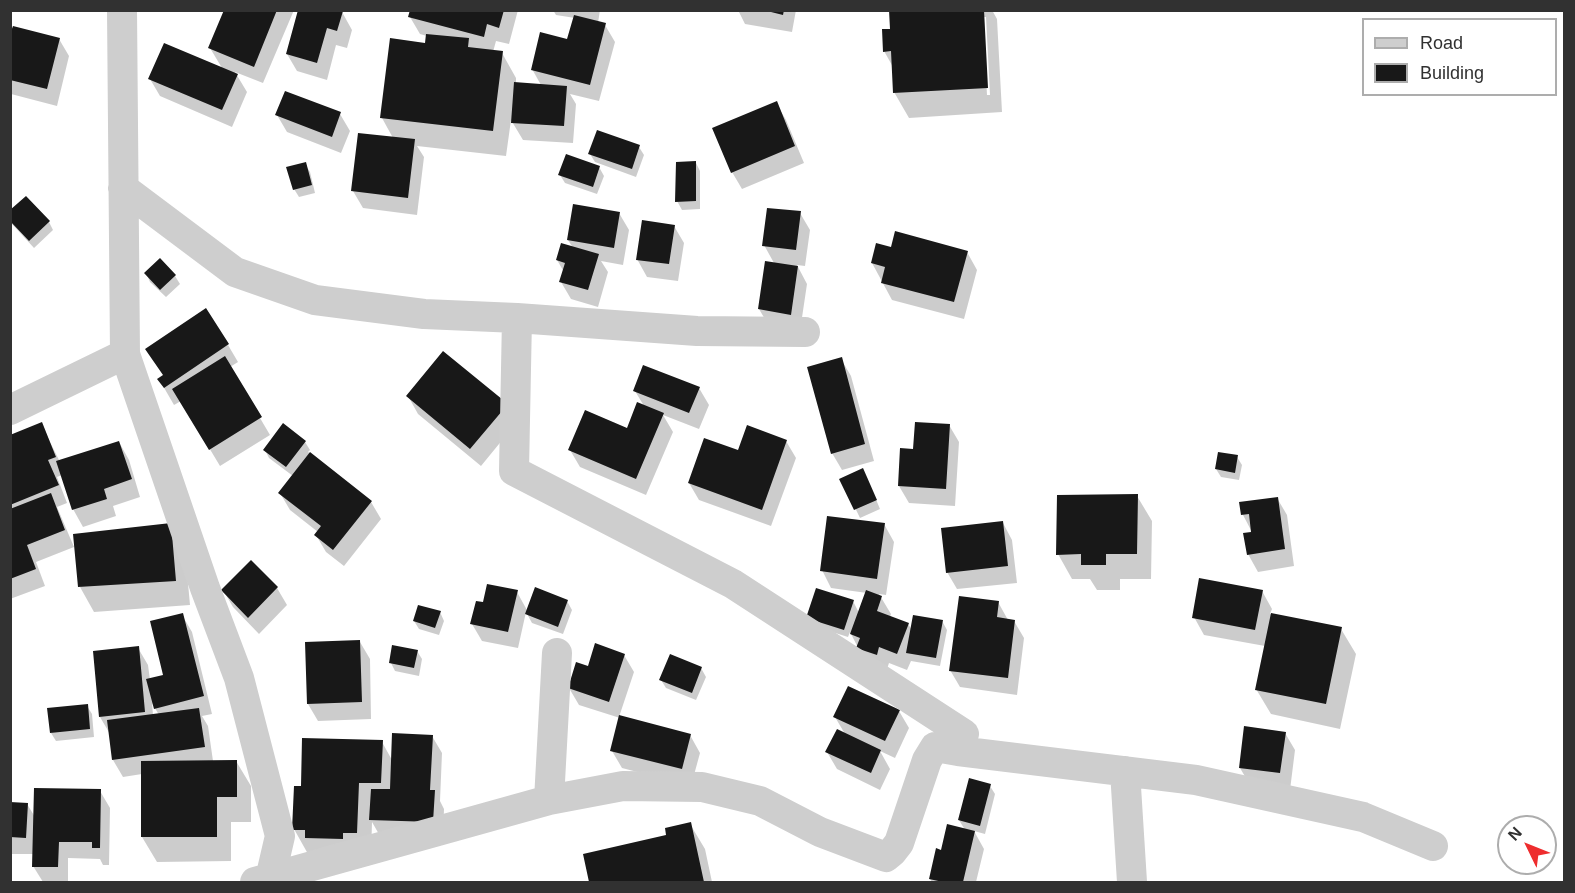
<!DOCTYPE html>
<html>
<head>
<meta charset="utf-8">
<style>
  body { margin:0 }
  #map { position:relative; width:1575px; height:893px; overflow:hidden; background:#fff; font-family:Helvetica,sans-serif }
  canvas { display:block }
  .frame { position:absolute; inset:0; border:12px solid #313131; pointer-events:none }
  .legend { position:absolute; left:1362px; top:18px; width:195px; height:78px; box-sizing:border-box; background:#fff; border:2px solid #adadad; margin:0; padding:8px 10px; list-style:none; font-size:18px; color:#313131 }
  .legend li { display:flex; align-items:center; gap:12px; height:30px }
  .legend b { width:30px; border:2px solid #adadad }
  .north { position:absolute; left:1497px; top:815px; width:60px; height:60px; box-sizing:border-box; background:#fff; border:2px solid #adadad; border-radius:50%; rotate:313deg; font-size:16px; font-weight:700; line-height:24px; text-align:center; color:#313131 }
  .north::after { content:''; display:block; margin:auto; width:21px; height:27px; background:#ee2d2e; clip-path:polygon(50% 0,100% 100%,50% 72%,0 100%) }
</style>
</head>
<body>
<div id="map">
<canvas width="1575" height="893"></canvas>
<div class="frame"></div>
<ul class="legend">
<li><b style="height:8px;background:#cecece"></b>Road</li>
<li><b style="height:16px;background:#181818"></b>Building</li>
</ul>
<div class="north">N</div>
</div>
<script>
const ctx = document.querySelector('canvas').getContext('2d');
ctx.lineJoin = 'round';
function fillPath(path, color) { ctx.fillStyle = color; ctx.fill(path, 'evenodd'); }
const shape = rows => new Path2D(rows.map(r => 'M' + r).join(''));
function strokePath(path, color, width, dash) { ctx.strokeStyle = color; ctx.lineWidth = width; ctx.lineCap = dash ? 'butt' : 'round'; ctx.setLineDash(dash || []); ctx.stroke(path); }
const shadow = shape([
  [226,10,294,10,263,83,235,72,247,92,232,127,160,96,150,79,222,68,210,48],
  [299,10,336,10,342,12,352,30,347,48,336,45,327,80,297,71,287,54],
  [412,10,518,10,509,44,496,41,493,52,502,53,516,78,516,84,541,85,532,69,568,41,575,18,556,15,553,10,600,10,598,23,605,25,615,42,599,101,570,94,576,104,573,143,523,140,511,120,506,156,417,146,424,157,417,215,363,208,353,191,393,138,382,118,427,44,427,36,420,34,410,17],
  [738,10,796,10,792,32,745,24],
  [890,10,992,10,997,19,1002,112,909,118,894,92,893,67,884,51,891,31],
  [983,17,986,17,990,95,987,95],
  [59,39,69,56,57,106,11,94,10,40],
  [776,103,786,120,804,163,742,189,732,172],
  [340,114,350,131,341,153,287,132,277,115],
  [639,147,644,155,636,177,595,162,590,154],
  [696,163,700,171,700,209,682,210,677,201],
  [305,164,310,172,315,193,299,197,294,189],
  [599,167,604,176,597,194,565,183,560,175],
  [10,212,49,222,53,230,34,248,12,224],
  [619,213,629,230,623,265,601,261,608,272,598,307,571,299,561,282,564,272,557,260,573,248,568,240],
  [800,213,810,230,805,266,797,265,807,284,800,331,769,326,759,309,774,263,764,245],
  [674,226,684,243,678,281,647,277,637,259],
  [892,249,967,252,977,270,964,319,892,300,872,263],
  [146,273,175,276,180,284,166,297,150,282],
  [228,345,238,362,230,367,270,435,220,466,181,401,174,405,159,379],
  [443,353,517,422,481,466,418,414,408,396],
  [841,359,851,376,874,461,842,470,832,453],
  [699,388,709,405,699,429,663,415,673,432,646,495,580,467,570,450,628,430,644,406,635,391],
  [41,424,60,462,119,442,129,460,140,497,113,506,116,516,83,527,73,509,62,475,57,477,67,503,57,507,74,547,36,562,45,586,10,599,10,436],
  [949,425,959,442,955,506,909,503,899,486,915,450],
  [786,441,796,458,771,526,699,500,689,483],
  [305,442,310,450,308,452,371,502,381,519,344,566,326,552,316,535,318,532,290,510,280,493,293,476,269,458,265,450],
  [1237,457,1242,465,1239,480,1221,477,1216,469],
  [867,478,880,509,860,518,841,479],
  [1137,496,1152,521,1151,579,1120,579,1120,590,1097,590,1090,579,1072,579,1058,554],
  [1277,498,1287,515,1294,566,1258,572,1248,554,1253,534,1243,515,1241,503],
  [1003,523,1012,540,1017,583,957,589,947,572],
  [884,524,894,542,886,595,879,594,891,614,890,617,908,624,912,630,942,621,947,630,940,666,911,661,907,670,889,663,886,672,867,665,850,632,848,637,813,626,853,601,859,613,867,593,831,588,822,570],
  [170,525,185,550,190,605,94,612,80,587],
  [251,562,277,588,287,605,259,634,233,607,223,590],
  [1262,591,1272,609,1270,614,1341,629,1356,654,1340,729,1271,714,1256,689,1265,646,1204,635,1194,617],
  [517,592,528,612,567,601,572,610,563,634,532,623,526,612,518,648,482,641,472,624],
  [998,602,1008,620,1014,621,1024,638,1017,695,960,687,950,670],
  [440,612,444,621,439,635,419,629,414,621],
  [182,615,192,632,212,714,202,716,208,726,213,761,236,761,251,786,251,822,231,822,231,861,157,862,142,837,142,774,123,777,113,760,110,734,100,717,138,648,148,665,150,680,165,676],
  [152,703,159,715,153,715],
  [360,642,370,659,371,719,318,721,308,704],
  [417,651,422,659,419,676,395,671,391,663],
  [624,655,634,672,619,717,690,735,700,753,691,786,622,768,612,751,620,718,579,705,569,688,589,668],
  [701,668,706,677,696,700,666,688,661,680],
  [87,706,92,714,94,737,56,741,51,733],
  [899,711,909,728,895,758,880,751,890,769,880,790,837,769,827,752,845,734,835,717],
  [1285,733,1295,750,1290,790,1250,785,1240,768],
  [432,736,442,753,440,801,444,809,443,839,380,836,372,822,371,857,308,854,294,829,302,788,382,742,392,760],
  [990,786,995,794,985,834,974,831,984,849,976,882,932,882,930,879,965,830,959,820],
  [100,791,110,808,109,865,103,865,100,859,68,858,68,882,43,882,33,866,34,854,10,854,10,804,27,804,35,817],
  [690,824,705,849,712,882,590,882,584,855,668,837]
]);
const building = shape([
  [224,10,277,10,254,67,208,48],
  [298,10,343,11,337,31,327,28,317,63,286,54],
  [410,10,504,10,499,28,487,24,484,37,408,17],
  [763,10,784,10,783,15],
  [889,10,984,10,988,88,893,93,891,51,883,52,882,29,890,29],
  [574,15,606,23,590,85,531,70,540,32,567,39],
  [13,26,60,38,47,89,10,80,10,34],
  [426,34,469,38,468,47,503,51,493,131,380,118,390,38,425,43],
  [164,43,238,74,222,110,148,79],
  [514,82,567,86,564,126,511,123],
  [285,91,341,112,332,137,275,115],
  [777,101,795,146,731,173,712,128],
  [597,130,640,145,632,169,588,154],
  [358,133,415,139,408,198,351,191],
  [566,154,600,166,593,187,558,175],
  [696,161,696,201,675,202,676,162],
  [306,162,312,185,293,190,286,167],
  [26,196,50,221,29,241,10,221,10,210],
  [573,204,620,212,614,248,567,240],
  [767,208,801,211,796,250,762,246],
  [642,220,675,225,669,264,636,260],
  [895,231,968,251,954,302,881,283,885,267,871,263,876,243,891,247],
  [561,243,599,254,588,290,559,282,565,263,556,260],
  [160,258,176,275,160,290,144,273],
  [765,261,798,266,791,315,758,309],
  [206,308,229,344,164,388,157,379,163,375,145,349],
  [443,351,508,404,470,449,406,396],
  [225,356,262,417,209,450,172,389],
  [842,357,865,444,831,454,807,367],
  [643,365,700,387,689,413,633,391],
  [637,402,664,413,636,479,568,450,585,410,627,428],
  [42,422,56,457,48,460,59,485,10,505,10,435],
  [915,422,950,424,946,489,898,486,900,448,913,449],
  [283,423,306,441,286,467,263,450],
  [747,425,787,440,762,510,688,483,704,438,738,450],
  [119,441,132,479,104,489,107,499,72,510,56,461],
  [310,452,372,501,333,550,314,535,321,526,278,493],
  [1218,452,1238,455,1235,473,1215,469],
  [863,468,877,500,854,510,839,479],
  [51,493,65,530,27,545,36,569,10,579,10,509],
  [1138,494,1137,554,1106,554,1106,565,1081,565,1081,554,1056,555,1057,495],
  [1278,497,1285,549,1247,555,1243,533,1251,532,1249,514,1241,515,1239,502],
  [827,516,885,523,877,579,820,571],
  [1003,521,1008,566,946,573,941,528],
  [171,523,176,581,78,587,73,534],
  [251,560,278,587,248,618,221,590],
  [1199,578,1263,590,1255,630,1192,618],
  [487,584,518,590,508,632,470,624,476,601,483,602],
  [535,587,568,600,558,627,525,614],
  [816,588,854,600,844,630,806,618],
  [866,590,882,596,877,611,909,623,897,654,879,647,877,655,856,648,860,638,850,634],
  [959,596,999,601,997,617,1015,620,1008,678,949,671],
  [418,605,441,611,435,628,413,621],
  [183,613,204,696,154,709,146,679,163,675,150,621],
  [1271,613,1342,627,1326,704,1255,690],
  [913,615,943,620,936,658,906,653],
  [360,640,362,702,307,704,305,642],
  [595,643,625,654,609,702,568,688,576,662,588,666],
  [392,645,418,650,414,668,389,663],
  [139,646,145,712,99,717,93,651],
  [670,654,702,667,692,693,659,680],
  [848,686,900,710,885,741,833,717],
  [88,704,90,729,50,733,47,708],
  [199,708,205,747,112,760,107,720],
  [619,715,691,734,682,769,610,751],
  [1244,726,1286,732,1280,773,1239,768],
  [837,729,881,750,871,773,825,752],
  [392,733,433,735,430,790,435,790,433,822,369,820,371,789,390,789],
  [302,738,383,740,381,783,359,783,357,833,343,833,343,839,305,838,305,830,292,830,294,786,301,786],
  [237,760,237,797,217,797,217,837,141,837,141,761],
  [969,778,991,784,980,826,958,820],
  [34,788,101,789,100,848,92,848,92,842,59,842,58,867,32,867],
  [10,802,28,803,26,838,10,837],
  [691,822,704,882,589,882,583,854,666,835,665,828],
  [947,824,975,831,963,882,943,882,929,879,936,848,941,850]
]);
const minor = shape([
  [122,10,125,354,205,588,239,678,280,836,270,879,267,882],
  [123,188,235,272,315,300,424,314,517,318,697,331,805,332],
  [10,410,125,354],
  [958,751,1196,780,1363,817,1433,846],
  [1125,771,1132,882],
  [549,800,557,653],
  [255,882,549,800,623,786,702,787,760,801,820,832,886,857,892,852,899,843,927,760,935,747,958,751,964,734,733,584,514,471,517,318]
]);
fillPath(shadow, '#0003');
fillPath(building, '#181818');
strokePath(minor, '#cecece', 30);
</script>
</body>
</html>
